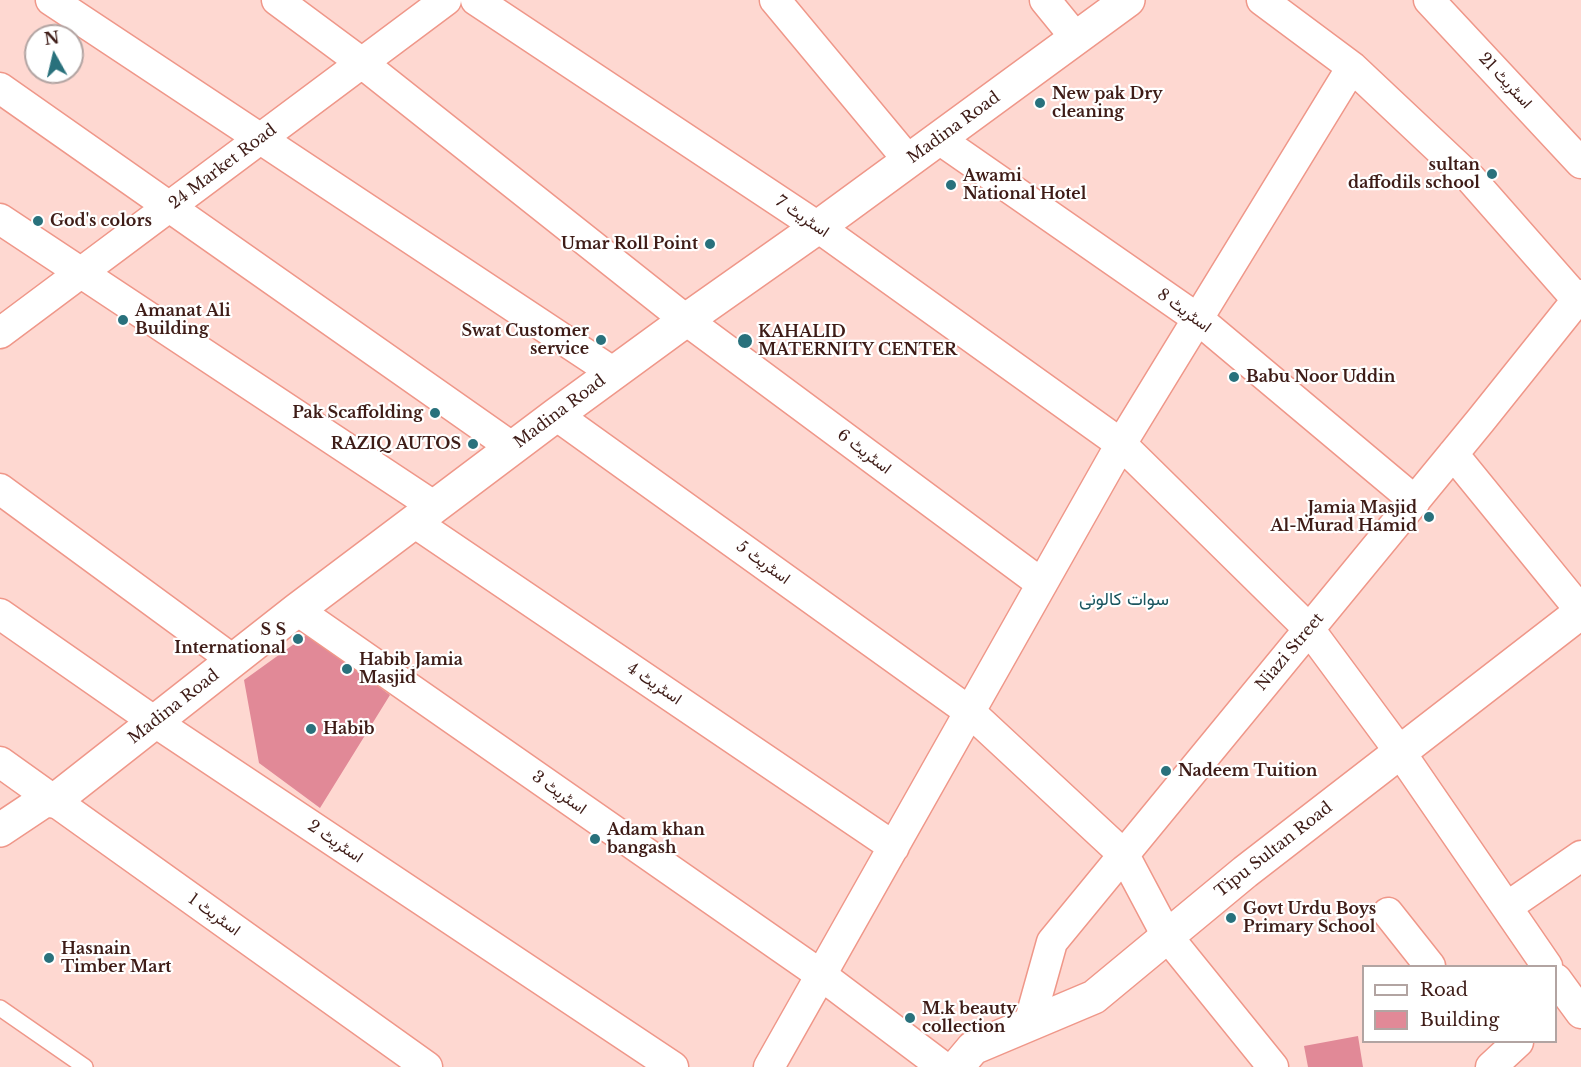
<!DOCTYPE html>
<html>
<head>
<meta charset="utf-8">
<style>
  body { margin:0 }
  #map { position:relative; width:1581px; height:1067px; overflow:hidden; background:#fed8d1; font-family:"Libre Baskerville",serif }
  canvas { display:block }
  .legend { position:absolute; left:1362px; top:965px; width:195px; height:78px; box-sizing:border-box; background:#fff; border:2px solid #b2a4a2; margin:0; padding:8px 10px; list-style:none; font-size:18px; color:#3e1c17 }
  .legend li { display:flex; align-items:center; gap:12px; height:30px }
  .legend b { width:30px; border:2px solid #b2a4a2 }
  .north { position:absolute; left:24px; top:24px; width:60px; height:60px; box-sizing:border-box; background:#fff; border:2px solid #b2a4a2; border-radius:50%; rotate:352deg; font-size:16px; font-weight:700; line-height:24px; text-align:center; color:#3e1c17 }
  .north::after { content:''; display:block; margin:auto; width:21px; height:27px; background:#29717c; clip-path:polygon(50% 0,100% 100%,50% 72%,0 100%) }
</style>
</head>
<body>
<div id="map">
<canvas width="1581" height="1067"></canvas>
<ul class="legend">
<li><b style="height:8px;background:#fff"></b>Road</li>
<li><b style="height:16px;background:#e18997"></b>Building</li>
</ul>
<div class="north">N</div>
</div>
<script>
const ctx = document.querySelector('canvas').getContext('2d');
ctx.lineJoin = 'round';
function fillPath(path, color) { ctx.fillStyle = color; ctx.fill(path, 'evenodd'); }
const shape = rows => new Path2D(rows.map(r => 'M' + r).join(''));
function strokePath(path, color, width, dash) { ctx.strokeStyle = color; ctx.lineWidth = width; ctx.lineCap = dash ? 'butt' : 'round'; ctx.setLineDash(dash || []); ctx.stroke(path); }
function drawText(font, color, halo, rows, align = 'center') {
  ctx.font = font + ' "Libre Baskerville",Vazirmatn,serif'; ctx.lineWidth = 4.5; ctx.setLineDash([]); ctx.textBaseline = 'middle'; ctx.strokeStyle = halo; ctx.fillStyle = color; for (const [text, x, y, turn = 0] of rows) {
    ctx.save(); ctx.translate(x, y); ctx.rotate((+turn || 0) * Math.PI / 180); ctx.textAlign = isNaN(turn) ? turn : align; if (halo) ctx.strokeText(text, 0, 0); ctx.fillText(text, 0, 0); ctx.restore();
  }
}
const building = shape([
  [308,634,390,695,320,808,259,763,244,680],
  [1358,1036,1363,1067,1308,1067,1304,1046]
]);
const service = shape([
  [0,1008,85,1067]
]);
const minor = shape([
  [51,0,614,373],
  [277,0,362,63,686,320,1042,584],
  [476,0,818,227,1121,444,1309,629,1400,752,1547,966],
  [775,0,909,161],
  [1045,0,1076,38],
  [1262,0,1352,67,1471,179,1581,304],
  [1429,0,1581,163],
  [0,88,513,448],
  [939,139,1198,319,1415,501],
  [0,219,435,507],
  [0,333,446,0],
  [556,415,970,712,1124,855,1167,936,1273,1067],
  [1453,454,1581,611],
  [0,489,233,660],
  [414,522,894,847],
  [297,610,821,975,943,1067],
  [0,614,155,722,673,1067],
  [0,762,427,1067],
  [1507,907,1581,856],
  [1388,913,1430,966],
  [1556,979,1581,1013],
  [1029,1024,1052,942,1481,420,1581,295],
  [769,1067,1121,444,1352,67],
  [1491,1067,1518,1042]
]);
const tertiary = shape([
  [0,830,45,800,54,801,297,610,556,415,686,320,818,227,1128,0],
  [957,1067,973,1048,1094,997,1245,872,1581,612]
]);
const markers = [
  [1040,103,6,"#29717c"],
  [1492,174,6,"#29717c"],
  [951,185,6,"#29717c"],
  [38,221,6,"#29717c"],
  [710,244,6,"#29717c"],
  [123,320,6,"#29717c"],
  [601,340,6,"#29717c"],
  [745,341,8,"#29717c"],
  [1234,377,6,"#29717c"],
  [435,413,6,"#29717c"],
  [473,444,6,"#29717c"],
  [1429,517,6,"#29717c"],
  [298,639,6,"#29717c"],
  [347,669,6,"#29717c"],
  [311,729,6,"#29717c"],
  [1166,771,6,"#29717c"],
  [595,839,6,"#29717c"],
  [1231,918,6,"#29717c"],
  [49,958,6,"#29717c"],
  [910,1018,6,"#29717c"]
];
const streetNames = [
  ["اسٹریٹ 21",1505,81,47],
  ["Madina Road",954,128,-36],
  ["24 Market Road",223,167,-37],
  ["اسٹریٹ 7",802,217,34],
  ["اسٹریٹ 8",1184,311,36],
  ["Madina Road",560,412,-37],
  ["اسٹریٹ 6",864,452,37],
  ["اسٹریٹ 5",763,563,36],
  ["Niazi Street",1290,652,-50],
  ["اسٹریٹ 4",654,684,34],
  ["Madina Road",174,707,-38],
  ["اسٹریٹ 3",559,793,35],
  ["اسٹریٹ 2",335,842,34],
  ["Tipu Sultan Road",1274,850,-38],
  ["اسٹریٹ 1",214,915,36]
];
const poiNames = [
  ["New pak Dry",1052,94],
  ["cleaning",1052,112],
  ["sultan",1480,165,"right"],
  ["daffodils school",1480,183,"right"],
  ["Awami",963,176],
  ["National Hotel",963,194],
  ["God's colors",50,221],
  ["Umar Roll Point",698,244,"right"],
  ["Amanat Ali",135,311],
  ["Building",135,329],
  ["Swat Customer",589,331,"right"],
  ["service",589,349,"right"],
  ["KAHALID",758,332],
  ["MATERNITY CENTER",758,350],
  ["Babu Noor Uddin",1246,377],
  ["Pak Scaffolding",423,413,"right"],
  ["RAZIQ AUTOS",461,444,"right"],
  ["Jamia Masjid",1417,508,"right"],
  ["Al-Murad Hamid",1417,526,"right"],
  ["S S",286,630,"right"],
  ["International",286,648,"right"],
  ["Habib Jamia",359,660],
  ["Masjid",359,678],
  ["Habib",323,729],
  ["Nadeem Tuition",1178,771],
  ["Adam khan",607,830],
  ["bangash",607,848],
  ["Govt Urdu Boys",1243,909],
  ["Primary School",1243,927],
  ["Hasnain",61,949],
  ["Timber Mart",61,967],
  ["M.k beauty",922,1009],
  ["collection",922,1027]
];
const neighbourhoodNames = [
  ["سوات کالونی",1124,600]
];
fillPath(building, '#e18997');
strokePath(service, '#ef9789', 18);
strokePath(minor, '#ef9789', 33);
strokePath(tertiary, '#ef9789', 36);
strokePath(service, '#fff', 15);
strokePath(minor, '#fff', 30);
strokePath(tertiary, '#fff', 33);
for (const [x, y, r, color] of markers) { const dot = new Path2D(); dot.arc(x, y, r, 0, 2 * Math.PI); ctx.fillStyle = color; ctx.fill(dot); strokePath(dot, '#fff', 2); }
drawText('16px', '#3e1c17', '#fff', streetNames);
drawText('bold 16px', '#3e1c17', '#fff', poiNames, 'left');
drawText('18px', '#1c565f', '#fff', neighbourhoodNames);
</script>
</body>
</html>
